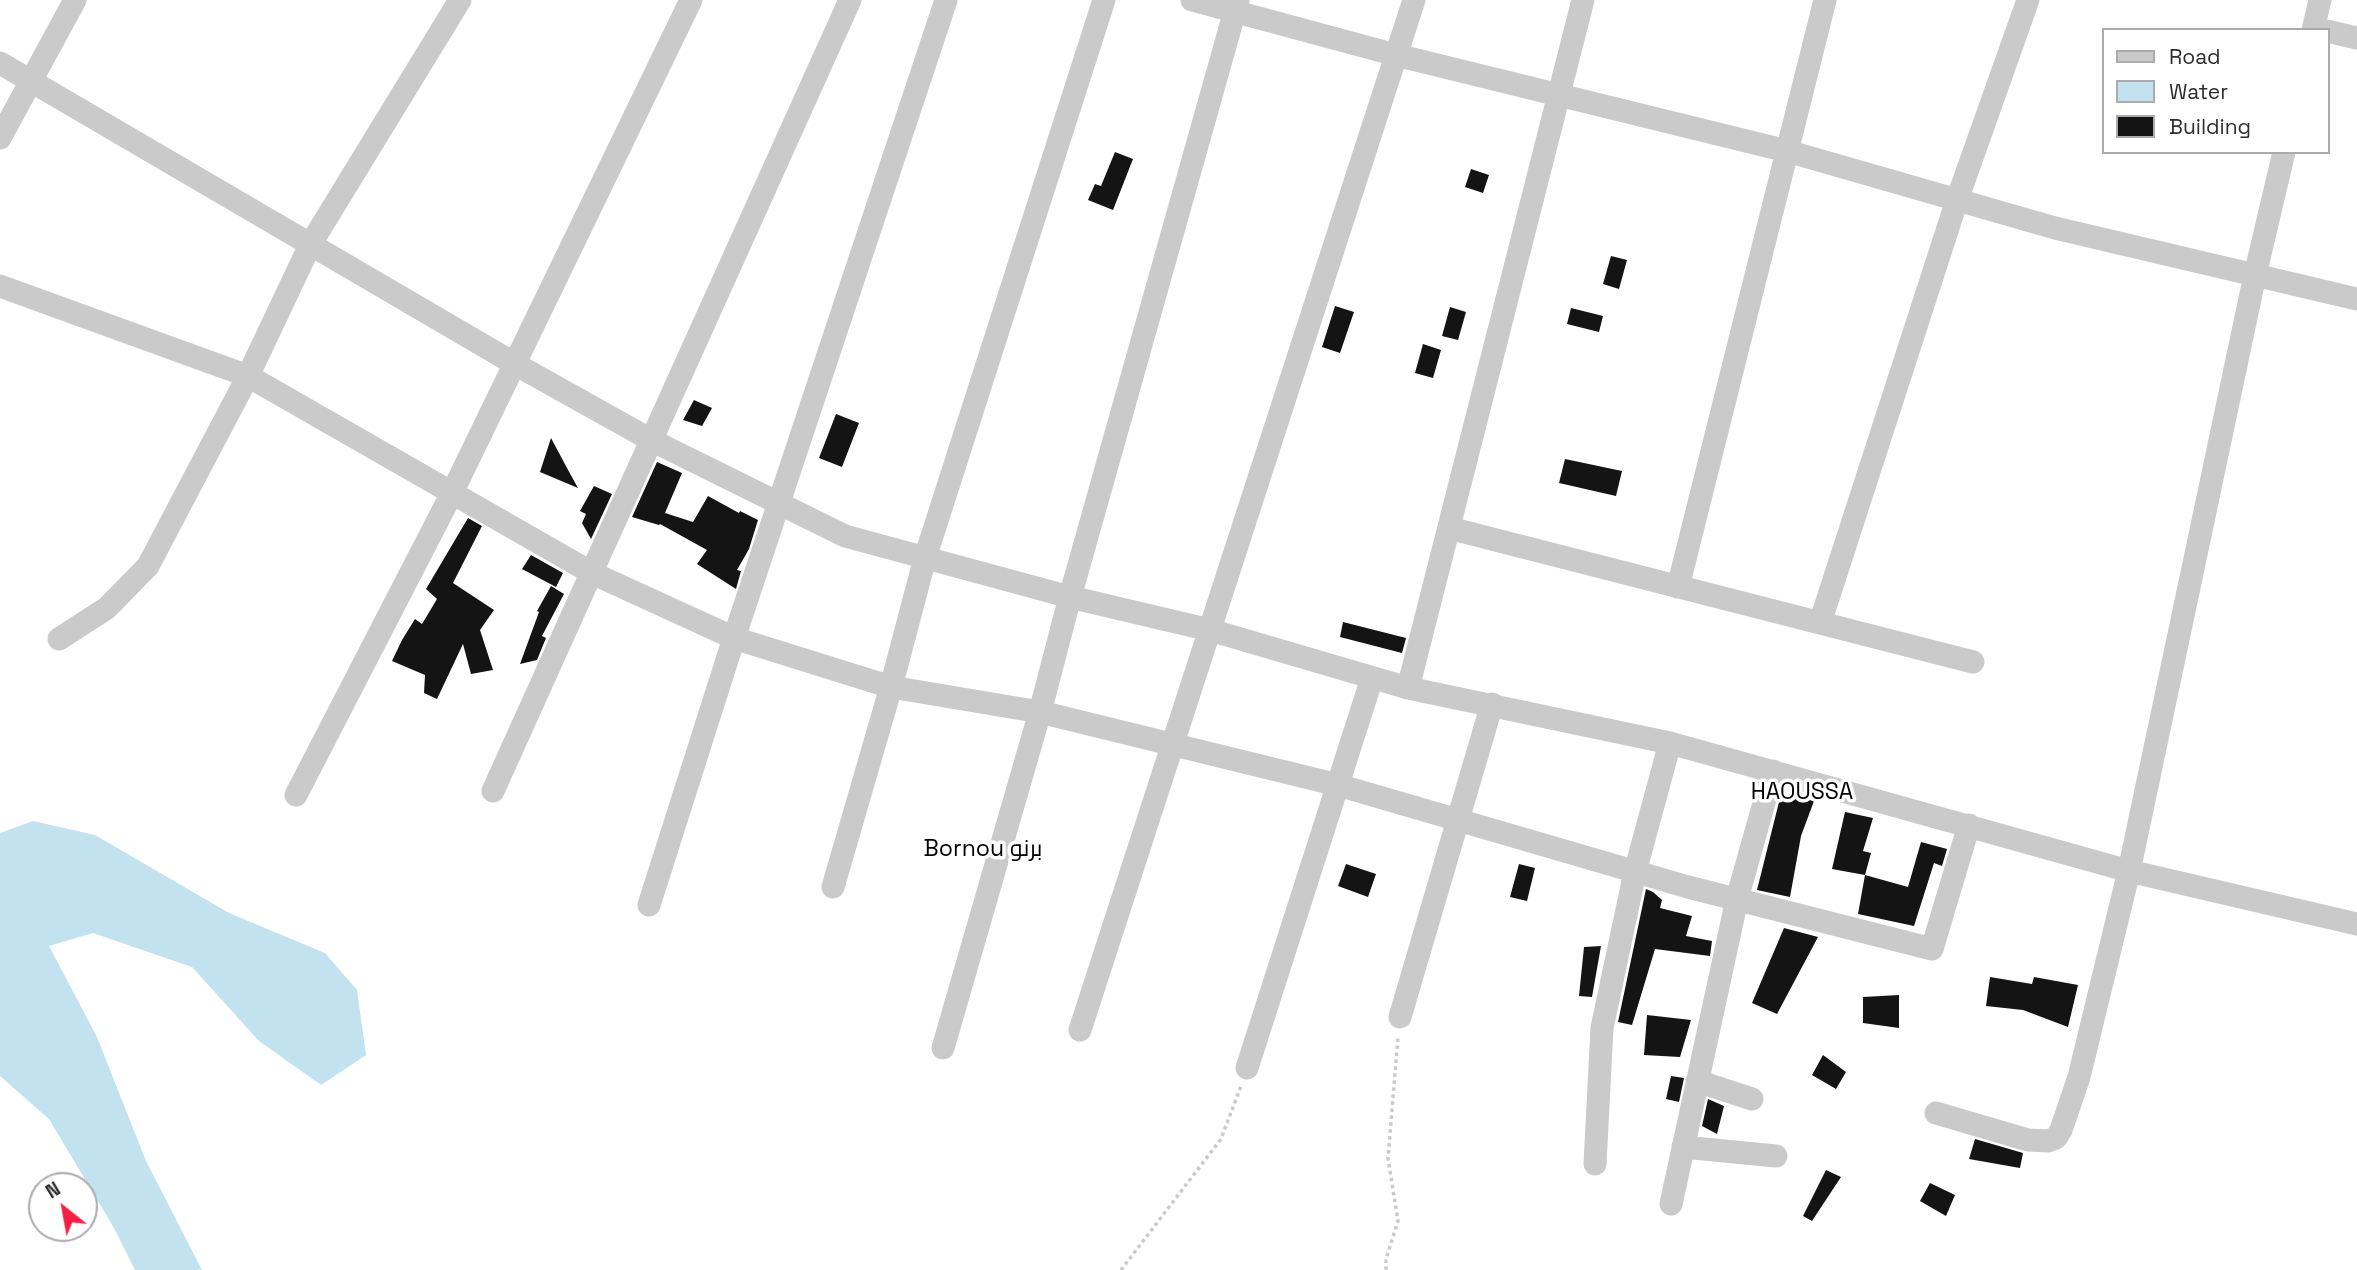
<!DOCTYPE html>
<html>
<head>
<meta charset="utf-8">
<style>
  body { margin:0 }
  #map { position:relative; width:2357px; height:1270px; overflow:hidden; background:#fff; font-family:"Space Grotesk",sans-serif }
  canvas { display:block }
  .legend { position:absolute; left:2102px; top:28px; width:228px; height:126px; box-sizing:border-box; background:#fff; border:2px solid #ababab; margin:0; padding:9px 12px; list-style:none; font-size:21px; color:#2d2d2d }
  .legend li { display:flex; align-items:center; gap:14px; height:35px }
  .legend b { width:35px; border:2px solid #ababab }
  .north { position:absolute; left:28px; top:1172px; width:70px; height:70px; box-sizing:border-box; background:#fff; border:2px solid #ababab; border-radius:50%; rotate:329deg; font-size:19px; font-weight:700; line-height:28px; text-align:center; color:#2d2d2d }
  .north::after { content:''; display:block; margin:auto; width:24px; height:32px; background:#f61e43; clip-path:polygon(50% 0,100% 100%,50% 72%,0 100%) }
</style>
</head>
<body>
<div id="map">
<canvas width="2357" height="1270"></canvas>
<ul class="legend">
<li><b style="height:9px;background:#cacaca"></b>Road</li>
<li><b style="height:19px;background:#c3e2ef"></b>Water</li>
<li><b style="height:19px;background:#141414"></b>Building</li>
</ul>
<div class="north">N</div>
</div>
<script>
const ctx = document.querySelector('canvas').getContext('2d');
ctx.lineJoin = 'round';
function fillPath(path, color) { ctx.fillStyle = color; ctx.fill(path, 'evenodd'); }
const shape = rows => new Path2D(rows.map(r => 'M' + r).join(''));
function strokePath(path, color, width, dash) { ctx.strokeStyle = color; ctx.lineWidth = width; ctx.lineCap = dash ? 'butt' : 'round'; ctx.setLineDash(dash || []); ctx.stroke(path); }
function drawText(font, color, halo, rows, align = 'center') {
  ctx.font = font + ' "Space Grotesk",Cairo,sans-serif'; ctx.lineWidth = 7; ctx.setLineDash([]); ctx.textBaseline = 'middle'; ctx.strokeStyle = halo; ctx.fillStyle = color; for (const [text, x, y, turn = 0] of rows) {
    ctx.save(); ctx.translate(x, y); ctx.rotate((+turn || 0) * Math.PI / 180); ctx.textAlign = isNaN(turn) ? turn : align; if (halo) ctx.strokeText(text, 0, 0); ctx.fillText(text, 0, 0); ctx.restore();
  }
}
const water = shape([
  [33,821,95,835,229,913,325,953,357,990,366,1055,321,1085,259,1041,192,967,93,933,49,946,97,1037,146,1161,202,1270,135,1270,114,1228,49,1119,0,1076,0,833]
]);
const building = shape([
  [1115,152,1133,159,1113,210,1088,200,1095,184,1101,186],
  [1471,169,1489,175,1483,193,1465,187],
  [1611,256,1627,260,1619,289,1603,284],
  [1335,306,1354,312,1340,353,1322,347],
  [1450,307,1466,312,1458,340,1442,336],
  [1571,308,1603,316,1599,332,1567,324],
  [1423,344,1441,350,1433,378,1415,373],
  [694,400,712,408,702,426,683,420],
  [836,414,859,423,842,467,819,458],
  [551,438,567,468,578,488,540,472],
  [1565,459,1622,471,1616,496,1559,483],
  [657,462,682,473,665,513,693,522,708,496,739,513,740,511,758,520,749,549,737,570,741,571,736,589,697,564,707,550,660,524,659,525,632,517],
  [594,486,612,494,591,539,582,523,586,514,580,511],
  [468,518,482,526,453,583,494,610,480,630,493,670,471,674,463,644,437,699,424,693,425,675,392,661,402,640,415,619,422,624,437,599,426,589],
  [531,555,563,573,556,587,522,569],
  [551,586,564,594,542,636,546,638,537,660,520,664,539,612,537,611],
  [1343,622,1406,638,1402,653,1340,637],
  [1781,794,1814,801,1801,836,1790,897,1757,890],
  [1845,812,1873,818,1863,851,1871,853,1865,875,1832,869],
  [1921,842,1947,849,1942,866,1934,863,1914,926,1858,914,1865,875,1908,887],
  [1346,864,1376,874,1368,897,1338,886],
  [1519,864,1535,868,1527,901,1510,897],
  [1646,889,1653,892,1662,900,1660,908,1692,916,1686,936,1712,941,1710,956,1655,949,1632,1025,1618,1022],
  [1784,928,1818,937,1777,1014,1752,1003],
  [1601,946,1592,997,1579,996,1584,947],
  [1990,977,2032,984,2034,977,2078,985,2068,1027,2023,1010,1986,1006],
  [1899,995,1899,1028,1863,1023,1863,997],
  [1647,1015,1691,1020,1680,1057,1644,1055],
  [1823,1055,1846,1072,1836,1089,1812,1075],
  [1671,1076,1684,1078,1679,1102,1666,1099],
  [1708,1099,1724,1106,1717,1134,1702,1126],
  [1975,1139,2023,1153,2020,1168,1969,1159],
  [1826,1170,1841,1177,1812,1221,1803,1216],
  [1930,1183,1955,1195,1946,1216,1920,1201]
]);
const path = shape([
  [1121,1270,1221,1139,1241,1086],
  [1386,1270,1386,1259,1398,1221,1388,1158,1398,1037]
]);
const street = shape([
  [1192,0,1396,55,1787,151,2055,228,2357,299],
  [2313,30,2320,0],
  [2327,31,2357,38],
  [0,63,515,364,651,440,845,536,1070,597,1210,630,1408,688,1670,743,2129,871,2357,924],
  [0,138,75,0],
  [0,286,248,376,592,573,734,638,891,687,1040,712,1338,785,1688,887,1932,949,1969,825],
  [1449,528,1973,662],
  [1678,587,1825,0],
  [1820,623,1957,200,2028,0],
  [59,639,107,608,148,566,248,376,310,245,460,0],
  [1408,688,1583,0],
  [493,791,850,0],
  [296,795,452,493,691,0],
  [833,887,891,687,925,558,1104,0],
  [649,905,734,638,946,0],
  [1400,1017,1492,704],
  [1080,1030,1414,0],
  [943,1048,1040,712,1070,597,1238,0],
  [1247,1068,1372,678],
  [1697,1081,1752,1099],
  [1936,1113,2028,1140,2048,1141,2056,1138,2061,1130,2079,1077,2129,871,2255,275,2284,152],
  [1683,1147,1776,1156],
  [1595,1164,1602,1028,1635,872,1670,743],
  [1671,1204,1737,899,1773,771]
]);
const quarterNames = [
  ["HAOUSSA",1802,793],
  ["Bornou برنو",983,850]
];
fillPath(water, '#c3e2ef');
fillPath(building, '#141414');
strokePath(path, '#cacaca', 3.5, [3.5, 3.5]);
strokePath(street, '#cacaca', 23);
drawText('23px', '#000', '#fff', quarterNames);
</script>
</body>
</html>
